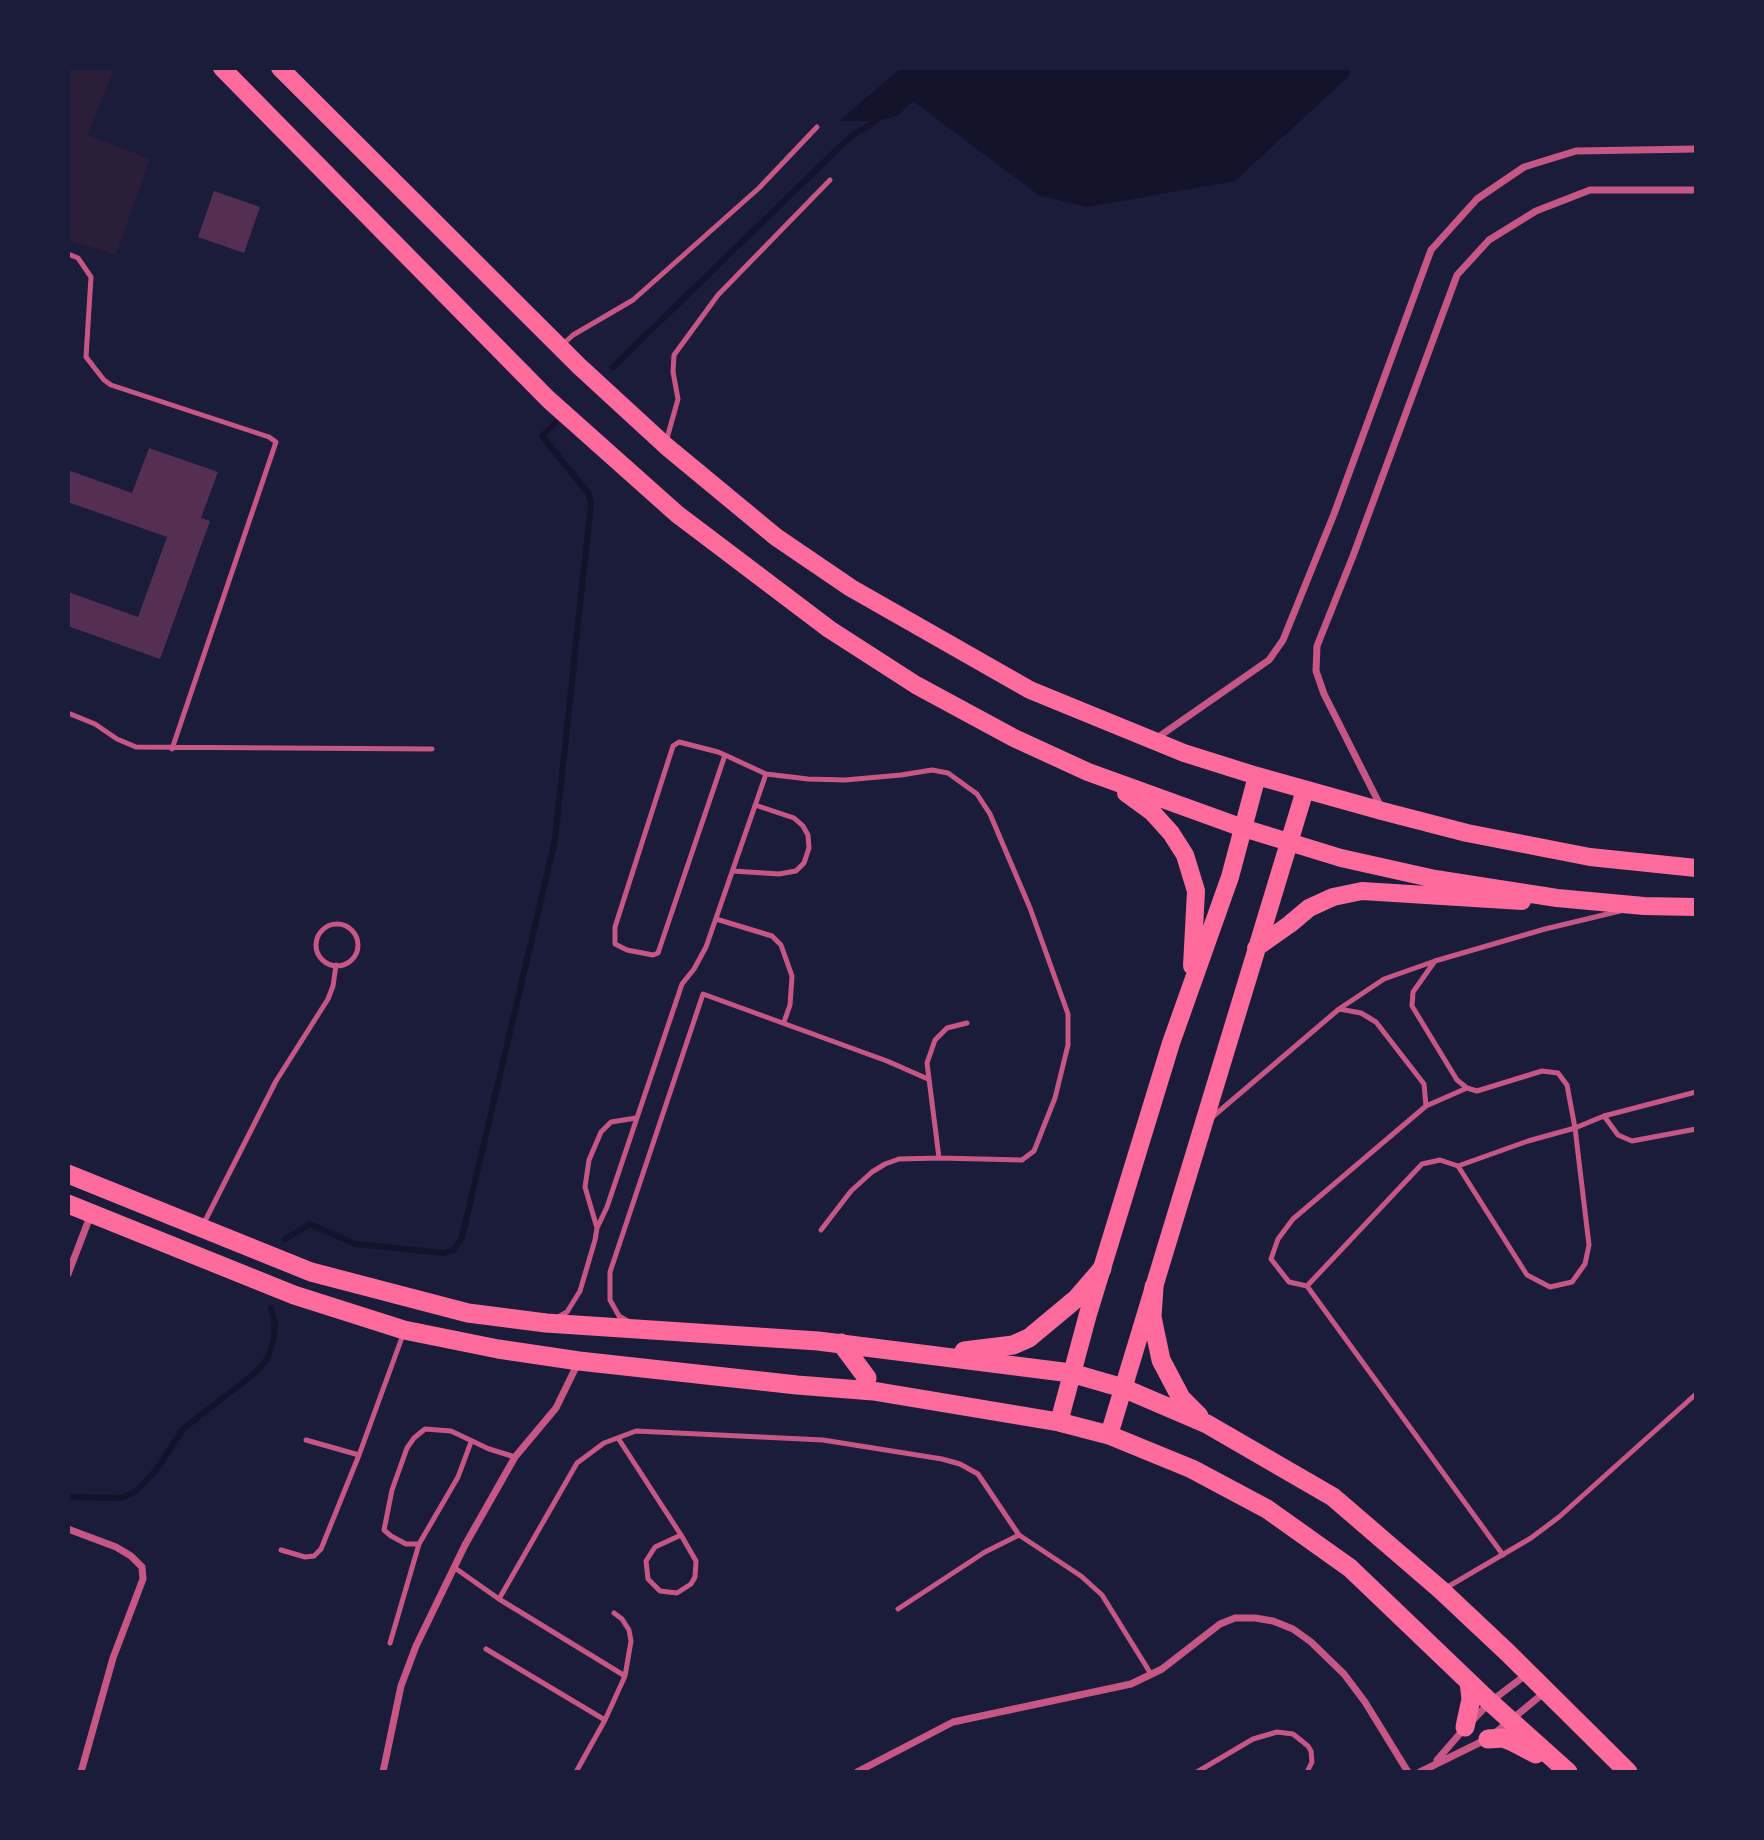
<!DOCTYPE html>
<html>
<head>
<meta charset="utf-8">
<style>
  body { margin:0 }
  #map { position:relative; width:1764px; height:1840px; overflow:hidden; background:#1b1b3a; font-family:Commissioner,sans-serif }
  canvas { display:block }
  .frame { position:absolute; inset:0; border:70px solid #1b1b3a; pointer-events:none }
</style>
</head>
<body>
<div id="map">
<canvas width="1764" height="1840"></canvas>
<div class="frame"></div>
</div>
<script>
const ctx = document.querySelector('canvas').getContext('2d');
ctx.lineJoin = 'round';
function fillPath(path, color) { ctx.fillStyle = color; ctx.fill(path, 'evenodd'); }
const shape = rows => new Path2D(rows.map(r => 'M' + r).join(''));
function strokePath(path, color, width, dash) { ctx.strokeStyle = color; ctx.lineWidth = width; ctx.lineCap = dash ? 'butt' : 'round'; ctx.setLineDash(dash || []); ctx.stroke(path); }
const green = shape([
  [68,68,114,68,88,135,150,159,116,255,68,240]
]);
const water = shape([
  [901,68,1351,68,1349,76,1235,181,1087,207,1040,196,913,101,897,116,876,121,839,121]
]);
const stream = shape([
  [613,367,851,136,876,121],
  [285,1239,310,1224,355,1244,444,1253,454,1250,462,1237,555,840,591,503,588,493,542,436,555,423],
  [68,1497,121,1498,135,1492,157,1469,183,1429,255,1373,268,1358,274,1338,275,1324,271,1308]
]);
const building = shape([
  [214,191,260,207,244,253,198,237],
  [149,448,218,472,201,518,210,521,160,659,68,626,68,592,138,617,167,537,68,502,68,470,132,493]
]);
const service = shape([
  [68,254,78,258,91,277,86,357,104,380,111,385,269,437,276,442,172,749],
  [562,345,573,335,633,300,759,188,817,127],
  [666,442,678,399,673,372,674,355,718,295,830,180],
  [68,713,95,724,117,739,136,747,432,749],
  [725,755,658,953,653,955,627,950,615,944,615,927,673,746,679,742,718,752,725,755,766,774,808,779,845,780,901,775,932,770,948,773,977,794,990,814,1030,908,1068,1014,1068,1045,1055,1098,1034,1151,1022,1160,939,1158,927,1063,935,1040,947,1028,967,1023],
  [733,871,779,874,796,871,804,863,809,848,808,835,803,826,794,818,755,805],
  [716,919,772,936,781,945,792,976,790,1005,784,1022],
  '316 945a21 21 0 1 1 42 0a21 21 0 1 1-42 0Z',
  [1435,961,1413,992,1412,1006,1457,1080,1467,1088,1477,1091,1542,1071,1558,1073,1567,1085,1575,1128,1589,1245,1585,1264,1572,1282,1550,1287,1527,1275,1458,1166,1440,1160,1422,1164,1307,1286,1289,1282,1271,1259,1278,1239,1293,1219,1426,1106,1467,1088],
  [1339,1009,1361,1013,1376,1022,1424,1084,1426,1106],
  [1604,1116,1618,1135,1632,1141,1696,1129],
  [1210,1119,1339,1009,1384,979,1435,961,1545,929,1620,911],
  [1458,1166,1528,1141,1575,1128,1604,1116,1696,1092],
  [203,1225,276,1081,328,999,333,986,336,965],
  [597,1228,585,1187,589,1160,601,1132,611,1122,636,1118],
  [821,1230,851,1191,872,1172,885,1164,899,1159,939,1158],
  [1307,1286,1503,1555],
  [558,1317,567,1312,580,1291,595,1240,597,1228,607,1207,682,984,694,969,706,947,766,774],
  [629,1322,619,1316,610,1300,610,1272,703,994,887,1061,928,1079],
  [618,1438,681,1535],
  [306,1440,359,1455,404,1332],
  [471,1442,458,1477,419,1544,406,1544,391,1536,384,1530,392,1490,407,1448,414,1438,425,1429,451,1431,489,1449,515,1457],
  [681,1535,696,1561,695,1577,691,1584,677,1593,660,1591,648,1579,646,1561,655,1547,681,1535],
  [281,1550,305,1557,314,1556,321,1549,359,1455],
  [455,1568,499,1599,625,1676,605,1720,486,1649],
  [1444,1589,1531,1538,1559,1517,1696,1394],
  [499,1599,577,1463,604,1443,636,1431,823,1440,942,1459,960,1464,978,1474,1019,1535,1081,1576,1102,1595,1151,1674],
  [898,1609,985,1552,1019,1535],
  [614,1613,622,1619,629,1630,631,1641,625,1676],
  [390,1643,419,1544],
  [576,1772,605,1720],
  [1197,1772,1253,1739,1277,1732,1293,1734,1308,1746,1311,1751,1312,1762,1307,1772]
]);
const minor = shape([
  [1154,740,1269,660,1283,640,1334,514,1431,250,1477,199,1524,167,1576,151,1696,149],
  [1381,807,1324,694,1316,671,1317,646,1353,556,1457,275,1489,240,1536,211,1590,190,1696,190],
  [68,1274,91,1214],
  [68,1529,116,1547,131,1556,142,1567,143,1579,113,1658,81,1772],
  [1472,1721,1490,1702,1527,1674],
  [1495,1733,1545,1692],
  [1437,1760,1464,1729],
  [383,1772,401,1686,416,1646,465,1545,515,1457,556,1408,578,1363],
  [857,1772,953,1722,1131,1684,1162,1669,1220,1624,1235,1618,1255,1618,1273,1621,1293,1629,1311,1642,1344,1674,1365,1702,1408,1772],
  [1420,1772,1485,1740]
]);
const primary = shape([
  [222,68,548,399,677,514,829,629,916,685,1014,738,1088,772,1243,828,1341,858,1435,879,1557,898,1644,906,1696,907],
  [280,68,579,366,666,446,776,537,851,588,1030,690,1184,753,1257,776,1382,811,1467,833,1590,857,1696,868],
  [1126,793,1152,812,1171,833,1185,855,1196,891,1192,966],
  [1256,948,1290,924,1309,908,1333,897,1362,891,1522,901],
  [1059,1422,1088,1314,1171,1043,1230,877,1257,776],
  [1109,1435,1305,790]
]);
const trunk = shape([
  [68,1174,311,1272,468,1313,546,1323,818,1341,1071,1373,1123,1388,1207,1424,1333,1497,1441,1590,1508,1653,1628,1772],
  [68,1204,294,1295,404,1330,498,1349,579,1361,797,1385,873,1391,1059,1422,1109,1435,1192,1469,1267,1509,1350,1568,1490,1702,1568,1772],
  [1154,1287,1152,1317,1161,1360,1181,1398,1199,1416],
  [841,1343,867,1378,863,1390],
  [964,1351,1013,1345,1029,1338,1077,1298,1102,1269],
  [1465,1727,1471,1699,1469,1682],
  [1488,1739,1503,1738,1511,1741,1536,1754]
]);
fillPath(green, '#2a1e3b');
fillPath(water, '#12122b');
strokePath(stream, '#12122b', 6);
fillPath(building, '#542f53');
strokePath(service, '#c65784', 5);
strokePath(minor, '#c65784', 7);
strokePath(primary, '#ff6b9d', 18);
strokePath(trunk, '#ff6b9d', 19);
</script>
</body>
</html>
